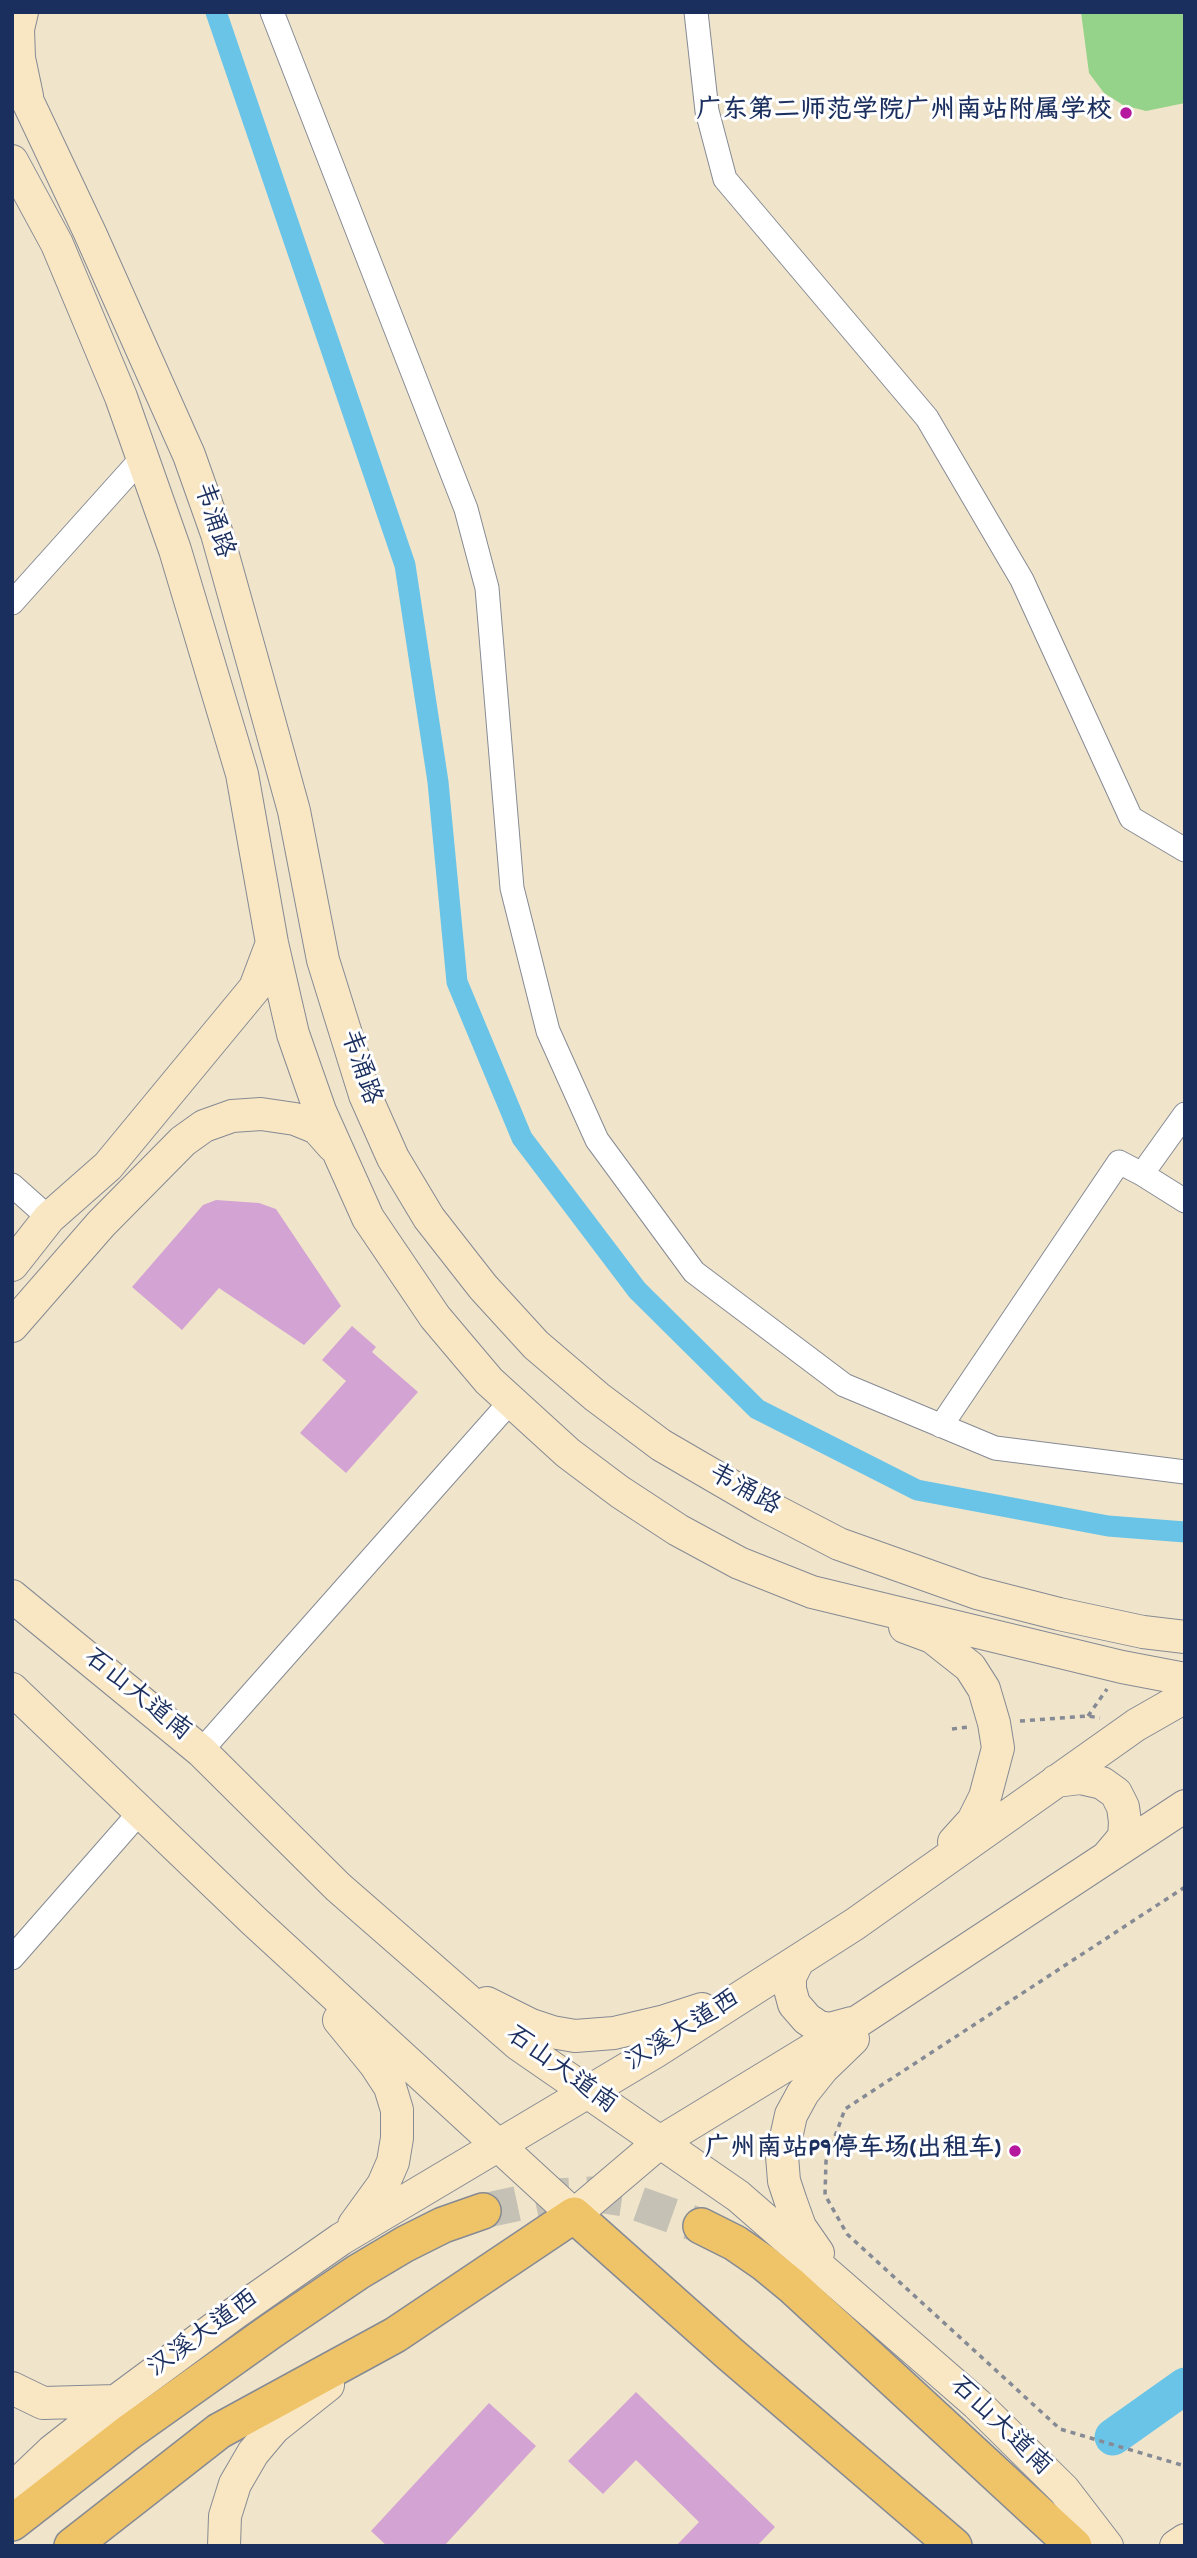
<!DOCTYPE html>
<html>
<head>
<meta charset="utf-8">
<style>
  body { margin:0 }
  #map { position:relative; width:1197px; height:2558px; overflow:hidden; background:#f0e5ca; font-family:Dekko,sans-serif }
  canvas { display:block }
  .frame { position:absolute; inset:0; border:14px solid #1b2f5e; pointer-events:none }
</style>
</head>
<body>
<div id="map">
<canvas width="1197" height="2558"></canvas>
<div class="frame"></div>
</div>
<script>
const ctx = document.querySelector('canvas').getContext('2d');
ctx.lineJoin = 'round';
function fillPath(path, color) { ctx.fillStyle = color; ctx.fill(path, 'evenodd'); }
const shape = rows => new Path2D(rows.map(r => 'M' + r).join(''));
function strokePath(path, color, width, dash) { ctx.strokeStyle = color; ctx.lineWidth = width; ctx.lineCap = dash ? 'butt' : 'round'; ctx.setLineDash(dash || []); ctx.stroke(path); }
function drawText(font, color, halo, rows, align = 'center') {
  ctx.font = font + ' Dekko,"LXGW WenKai TC",sans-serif'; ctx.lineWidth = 6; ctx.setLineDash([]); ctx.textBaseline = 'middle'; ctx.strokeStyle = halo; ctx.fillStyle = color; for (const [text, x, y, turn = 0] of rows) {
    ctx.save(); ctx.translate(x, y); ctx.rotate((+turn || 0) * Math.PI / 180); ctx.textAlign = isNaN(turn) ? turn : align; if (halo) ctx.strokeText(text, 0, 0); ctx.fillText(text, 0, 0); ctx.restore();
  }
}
const green = shape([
  [1081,12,1185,12,1185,103,1146,111,1123,105,1104,93,1089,73]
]);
const canal = shape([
  [216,12,405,565,438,782,457,982,522,1138,637,1290,757,1409,917,1490,1108,1526,1185,1532]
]);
const river = shape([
  [1113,2437,1185,2386]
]);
const building = shape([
  [216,1200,259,1203,276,1209,341,1306,304,1345,219,1288,182,1330,132,1287,203,1205],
  [352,1326,376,1347,372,1352,418,1392,346,1473,300,1433,346,1381,322,1360],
  [636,2392,775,2527,757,2546,676,2546,699,2522,636,2460,603,2494,568,2461],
  [489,2403,536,2446,444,2546,387,2546,371,2531]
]);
const primaryTunnel = shape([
  [483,2211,553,2196,591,2194,625,2199,701,2226]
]);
const path = shape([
  [1088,1716,1107,1689],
  [1020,1721,1088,1716,1100,1718],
  [952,1729,968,1727],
  [1185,1887,845,2109,826,2161,825,2195,847,2234,1060,2429,1185,2466]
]);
const street = shape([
  [272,12,466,509,487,588,512,888,548,1031,597,1140,694,1272,844,1385,995,1448,1185,1472],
  [696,12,707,111,725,179,927,418,1022,580,1131,818,1185,850],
  [12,603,142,458],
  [1142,1174,1185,1201],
  [12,1185,49,1218],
  [941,1426,1119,1162,1142,1174,1185,1114],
  [201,1751,510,1402],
  [12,1958,140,1812]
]);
const secondary = shape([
  [22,12,18,29,19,58,27,96],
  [12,75,29,104,90,233,189,455,217,534,257,677,294,811,323,960,365,1095,393,1158,429,1218,483,1287,536,1345,597,1397,661,1445,764,1505,839,1544,977,1593,1059,1614,1143,1632,1185,1637],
  [12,161,57,244,121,397,175,550,242,774,272,943,293,1034,320,1111,368,1218,435,1317,489,1381,568,1453,620,1492,678,1530,739,1563,812,1592,1122,1667,1185,1679],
  [12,1265,49,1218,108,1166,255,988,272,943],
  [12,1326,101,1224,183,1141,204,1126,232,1116,261,1114,295,1119,317,1128,333,1146],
  [12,1596,201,1751,338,1887,518,2044,738,2196,977,2404,1064,2490,1107,2546],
  [905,1627,932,1637,970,1667,984,1689,994,1723,998,1748,985,1797,973,1821,954,1842],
  [12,1689,254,1921,574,2215,660,2142,857,2022,1185,1806],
  [1056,1781,1080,1778,1102,1783,1116,1793,1123,1807,1125,1822,1124,1837,1108,1856],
  [798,1961,790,1977,790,1989,794,2004,807,2019,819,2027,830,2029,852,2023],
  [487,2003,531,2025,552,2032,575,2036,614,2033,665,2021,702,2009],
  [339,2020,375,2064,390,2087,397,2110,397,2138,393,2162,383,2185,354,2225],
  [818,2253,800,2227,791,2202,784,2181,782,2156,791,2115,803,2093,823,2068,853,2039],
  [12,2388,43,2403,116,2401],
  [12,2489,52,2451,116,2401,235,2313,341,2239,655,2052,855,1924,1136,1725,1185,1697],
  [224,2546,225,2516,235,2484,253,2453,274,2428,328,2385],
  [1176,2546,1185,2540]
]);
const primary = shape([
  [701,2226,735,2243,764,2263,792,2286,1074,2546],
  [12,2523,129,2432,271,2331,358,2272,405,2244,443,2225,483,2211],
  [72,2546,219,2431,395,2335,574,2215,730,2354,954,2546]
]);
const markers = [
  [1126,113,7,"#b5179e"],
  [1015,2151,7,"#b5179e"]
];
const poiNames = [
  ["广东第二师范学院广州南站附属学校",1112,113],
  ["广州南站P9停车场(出租车)",1001,2151]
];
const streetNames = [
  ["韦涌路",211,521,72],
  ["韦涌路",358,1068,71],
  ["韦涌路",743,1492,29],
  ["石山大道南",136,1697,39],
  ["汉溪大道西",684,2033,-32],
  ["石山大道南",560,2072,36],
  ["汉溪大道西",205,2336,-36],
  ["石山大道南",999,2428,44]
];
fillPath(green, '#94d389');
strokePath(canal, '#6ac4e8', 21);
strokePath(river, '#6ac4e8', 37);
fillPath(building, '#d3a3d3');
strokePath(primaryTunnel, '#c5c1b4', 35, [35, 18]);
strokePath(street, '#868a94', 25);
strokePath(secondary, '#868a94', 34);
strokePath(primary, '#868a94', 38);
strokePath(path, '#868a94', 3.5, [5, 5]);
strokePath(street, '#fff', 23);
strokePath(secondary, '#f9e7c3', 32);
strokePath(primary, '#efc469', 35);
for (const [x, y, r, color] of markers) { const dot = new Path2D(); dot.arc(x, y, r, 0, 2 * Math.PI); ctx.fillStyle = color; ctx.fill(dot); strokePath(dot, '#fff', 2.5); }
drawText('bold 26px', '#1b2f5e', '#fff', poiNames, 'right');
drawText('26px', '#1b2f5e', '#fff', streetNames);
</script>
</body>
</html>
